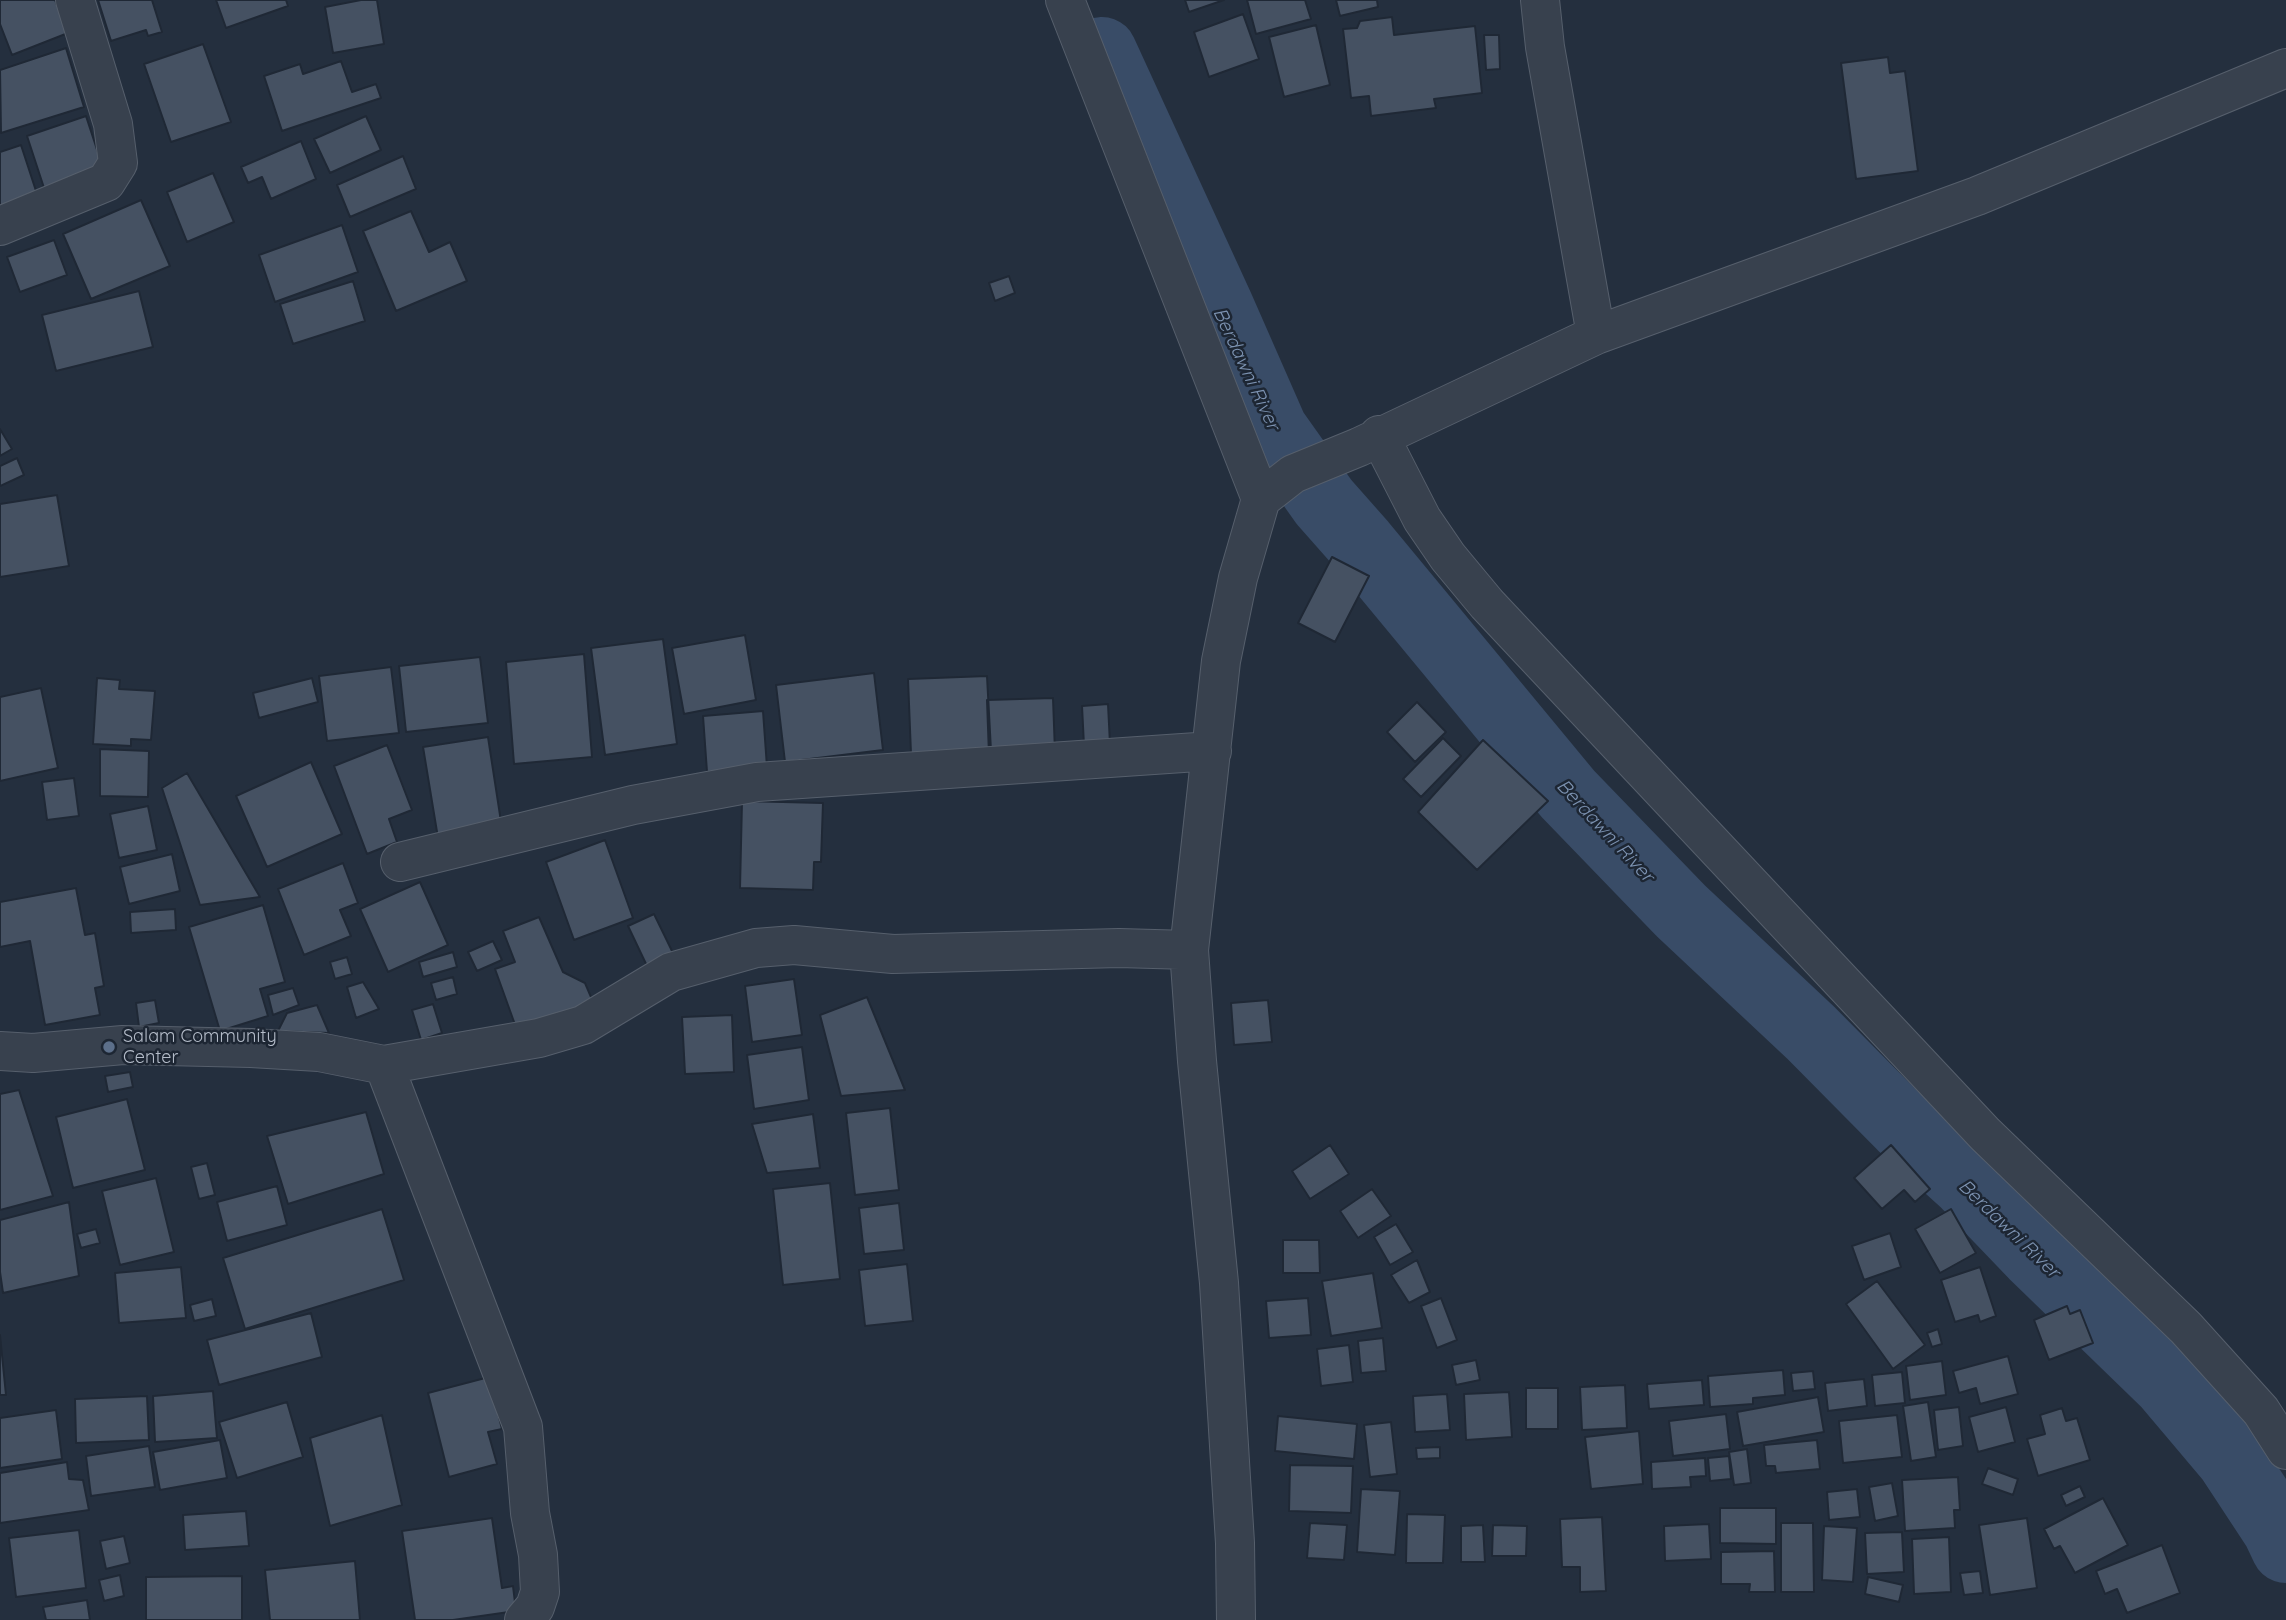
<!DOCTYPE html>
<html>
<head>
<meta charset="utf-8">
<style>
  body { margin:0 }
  canvas { display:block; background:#242f3e }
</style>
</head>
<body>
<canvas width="2286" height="1620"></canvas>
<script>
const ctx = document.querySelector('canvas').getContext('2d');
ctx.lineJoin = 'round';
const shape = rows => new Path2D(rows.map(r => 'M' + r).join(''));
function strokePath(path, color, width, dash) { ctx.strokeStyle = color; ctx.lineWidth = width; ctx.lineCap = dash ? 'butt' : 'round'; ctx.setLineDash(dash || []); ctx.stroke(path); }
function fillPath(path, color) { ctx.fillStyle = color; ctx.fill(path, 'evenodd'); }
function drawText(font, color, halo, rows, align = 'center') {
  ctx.font = font + ' Quicksand,sans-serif'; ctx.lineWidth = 5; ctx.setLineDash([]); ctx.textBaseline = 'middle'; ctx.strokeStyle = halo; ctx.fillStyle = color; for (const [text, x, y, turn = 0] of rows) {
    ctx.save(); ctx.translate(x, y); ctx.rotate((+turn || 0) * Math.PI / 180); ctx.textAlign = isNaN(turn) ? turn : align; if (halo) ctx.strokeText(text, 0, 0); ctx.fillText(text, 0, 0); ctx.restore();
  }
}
const river = shape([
  [1102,52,1219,307,1273,430,1324,502,1362,545,1568,794,1681,911,1811,1033,1902,1125,1965,1182,2034,1254,2166,1382,2231,1459,2277,1529,2286,1548]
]);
const building = shape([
  [0,0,55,0,68,33,12,55,0,24,0,0],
  [98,0,152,0,162,32,148,36,146,30,111,41,98,0],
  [216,0,286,0,288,6,226,28,216,0],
  [361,0,377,0,384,44,333,53,325,7,361,0],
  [1185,0,1224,0,1189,12,1185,0],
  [1247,0,1305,0,1311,19,1256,34,1247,0],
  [1336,0,1377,0,1378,7,1340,16,1336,0],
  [1243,14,1259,59,1209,77,1194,32,1243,14],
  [1392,17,1394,35,1475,26,1482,93,1434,99,1436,108,1371,116,1369,96,1351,98,1343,29,1357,28,1360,21,1392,17],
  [1316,25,1330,85,1284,97,1269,37,1316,25],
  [1484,35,1499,35,1500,69,1486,70,1484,35],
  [203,44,231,122,171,142,144,64,203,44],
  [66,48,84,107,1,133,0,70,66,48],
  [1888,57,1890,73,1905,71,1918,171,1856,179,1841,63,1888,57],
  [341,61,352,92,376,84,381,98,282,131,264,76,300,64,303,74,341,61],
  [86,116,104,171,45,191,27,136,86,116],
  [366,116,381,150,330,173,314,139,366,116],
  [301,141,316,179,271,199,262,177,248,183,241,167,301,141],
  [21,145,38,197,0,210,0,152,21,145],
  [403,156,416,189,350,217,337,185,403,156],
  [213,173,234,222,187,242,167,192,213,173],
  [141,200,170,266,91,299,63,234,141,200],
  [411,211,429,252,450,242,467,281,396,311,363,231,411,211],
  [342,225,358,272,275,302,259,255,342,225],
  [54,240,67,275,20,292,7,257,54,240],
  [1009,276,1015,293,995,301,989,283,1009,276],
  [353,281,365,321,293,344,280,304,353,281],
  [139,291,153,347,56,371,42,315,139,291],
  [0,429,12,449,0,456,0,429],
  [17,458,24,475,0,486,0,466,17,458],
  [57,495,69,566,0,577,0,504,57,495],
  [1332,557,1369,576,1335,642,1298,623,1332,557],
  [745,635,756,700,684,714,672,648,745,635],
  [663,639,677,744,605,755,591,648,663,639],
  [584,654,592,757,514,764,506,662,584,654],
  [480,657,488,723,406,732,399,666,480,657],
  [391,667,399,733,327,741,319,676,391,667],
  [874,673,883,750,785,762,776,685,874,673],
  [987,676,991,751,911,754,908,679,987,676],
  [97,678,120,680,119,689,155,691,151,740,131,739,131,746,93,744,97,678],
  [312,678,318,702,259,718,253,693,312,678],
  [41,688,58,768,0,781,0,697,41,688],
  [1053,698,1055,752,989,755,987,700,1053,698],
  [1417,702,1446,732,1415,762,1387,732,1417,702],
  [1108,704,1110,744,1084,746,1082,706,1108,704],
  [763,711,767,767,707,772,703,716,763,711],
  [488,737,502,828,438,838,423,747,488,737],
  [1443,738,1461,756,1421,797,1403,779,1443,738],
  [1483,740,1548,801,1477,870,1418,812,1483,740],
  [387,745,412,810,389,819,397,842,367,854,334,766,387,745],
  [100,749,149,751,148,797,100,796,100,749],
  [311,762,342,834,267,867,236,796,311,762],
  [187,773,260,897,200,905,162,788,187,773],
  [74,778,79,816,47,820,42,782,74,778],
  [742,801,823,803,821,862,814,862,813,890,740,888,742,801],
  [148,806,157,850,119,858,110,814,148,806],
  [605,840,633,918,574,940,546,862,605,840],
  [172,854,180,891,129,904,120,867,172,854],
  [343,863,358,903,340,910,351,936,304,955,278,889,343,863],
  [420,882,448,945,388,972,360,909,420,882],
  [76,888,85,935,95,933,104,986,95,988,100,1015,45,1025,30,941,0,947,0,902,76,888],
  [263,905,285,982,260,989,268,1016,220,1031,189,927,263,905],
  [175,909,176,930,131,933,130,912,175,909],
  [654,914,673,953,647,966,628,926,654,914],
  [539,917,563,972,585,983,594,1004,518,1033,495,969,515,962,503,931,539,917],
  [493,941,502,960,477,971,468,952,493,941],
  [453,952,457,967,423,977,419,962,453,952],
  [347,957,352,974,335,979,330,962,347,957],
  [453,977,457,994,436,1000,431,983,453,977],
  [794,979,802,1035,752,1042,745,986,794,979],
  [363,982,379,1009,356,1018,347,987,363,982],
  [293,988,299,1005,273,1015,268,995,293,988],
  [867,997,905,1090,841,1096,820,1015,867,997],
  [155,1000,159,1023,139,1027,136,1003,155,1000],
  [1268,1000,1272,1042,1234,1045,1231,1003,1268,1000],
  [433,1004,442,1033,421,1040,412,1010,433,1004],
  [317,1005,329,1033,278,1031,287,1013,317,1005],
  [732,1015,734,1072,685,1074,682,1017,732,1015],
  [802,1047,809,1100,754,1109,747,1055,802,1047],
  [130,1072,133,1087,108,1092,105,1076,130,1072],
  [19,1090,53,1196,0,1210,0,1094,19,1090],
  [127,1099,145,1170,73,1188,56,1117,127,1099],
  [890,1108,899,1190,855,1195,846,1113,890,1108],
  [366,1112,384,1174,288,1204,267,1136,366,1112],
  [813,1114,820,1168,767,1173,752,1124,813,1114],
  [1330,1145,1349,1174,1310,1199,1292,1171,1330,1145],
  [1891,1145,1930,1189,1915,1202,1904,1190,1882,1209,1854,1178,1891,1145],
  [207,1163,215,1195,199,1199,191,1167,207,1163],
  [156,1178,174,1252,120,1265,102,1191,156,1178],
  [830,1183,840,1279,783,1285,773,1189,830,1183],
  [277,1186,287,1225,227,1241,217,1202,277,1186],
  [1372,1189,1391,1216,1358,1238,1340,1211,1372,1189],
  [69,1202,79,1276,3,1293,0,1272,0,1220,69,1202],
  [899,1203,904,1250,864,1254,859,1208,899,1203],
  [382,1209,404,1280,245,1329,223,1258,382,1209],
  [1951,1209,1976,1253,1940,1273,1915,1229,1951,1209],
  [1396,1224,1413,1252,1390,1265,1374,1237,1396,1224],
  [96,1229,100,1243,81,1248,77,1234,96,1229],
  [1890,1233,1901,1267,1864,1280,1852,1246,1890,1233],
  [1283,1240,1319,1240,1320,1273,1283,1273,1283,1240],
  [1417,1260,1430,1292,1409,1303,1391,1275,1417,1260],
  [907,1264,913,1321,865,1326,859,1270,907,1264],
  [181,1267,186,1318,119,1323,115,1273,181,1267],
  [1980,1267,1996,1316,1980,1322,1978,1315,1955,1322,1941,1280,1980,1267],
  [1373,1273,1382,1328,1331,1336,1322,1281,1373,1273],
  [1877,1281,1925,1345,1893,1369,1846,1304,1877,1281],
  [1308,1298,1311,1335,1269,1338,1266,1301,1308,1298],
  [1441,1298,1457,1340,1437,1348,1421,1306,1441,1298],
  [212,1299,216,1316,194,1321,190,1305,212,1299],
  [2067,1306,2070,1314,2080,1310,2093,1343,2049,1360,2034,1320,2067,1306],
  [311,1313,322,1357,219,1385,207,1340,311,1313],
  [1938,1329,1942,1344,1932,1347,1927,1333,1938,1329],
  [0,1335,6,1395,0,1395,0,1335],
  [1383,1338,1386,1371,1361,1373,1358,1341,1383,1338],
  [1349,1345,1353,1382,1321,1386,1317,1349,1349,1345],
  [2008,1356,2018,1394,1980,1404,1976,1388,1959,1393,1953,1371,2008,1356],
  [1476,1360,1480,1380,1456,1385,1452,1365,1476,1360],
  [1942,1361,1946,1395,1910,1400,1906,1366,1942,1361],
  [1783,1370,1785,1395,1753,1398,1753,1404,1710,1407,1708,1376,1783,1370],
  [1813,1371,1815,1389,1793,1391,1791,1373,1813,1371],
  [1902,1372,1905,1403,1875,1406,1872,1375,1902,1372],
  [489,1377,502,1429,488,1432,497,1464,449,1477,428,1393,489,1377],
  [1864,1379,1867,1406,1828,1411,1825,1383,1864,1379],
  [1702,1380,1704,1405,1649,1409,1647,1384,1702,1380],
  [1625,1385,1627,1428,1582,1430,1580,1387,1625,1385],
  [1526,1388,1558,1388,1558,1429,1526,1429,1526,1388],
  [213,1391,217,1438,155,1442,153,1396,213,1391],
  [1509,1392,1512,1437,1466,1440,1464,1394,1509,1392],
  [1447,1394,1450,1430,1415,1432,1413,1396,1447,1394],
  [147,1396,149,1440,76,1443,75,1399,147,1396],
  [1818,1397,1824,1432,1743,1446,1737,1412,1818,1397],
  [287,1402,303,1457,237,1478,219,1422,287,1402],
  [1928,1402,1936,1457,1911,1461,1903,1406,1928,1402],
  [1959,1407,1963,1446,1938,1450,1934,1410,1959,1407],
  [2006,1407,2015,1442,1978,1452,1969,1417,2006,1407],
  [2062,1408,2066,1421,2077,1418,2090,1460,2038,1476,2027,1439,2045,1434,2040,1415,2062,1408],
  [56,1410,62,1459,0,1468,0,1418,56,1410],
  [1726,1414,1730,1449,1673,1456,1669,1421,1726,1414],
  [382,1415,402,1505,330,1526,310,1438,382,1415],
  [1897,1415,1902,1457,1843,1463,1839,1421,1897,1415],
  [1278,1416,1357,1424,1354,1459,1275,1451,1278,1416],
  [1391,1422,1397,1474,1370,1477,1364,1425,1391,1422],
  [1639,1431,1643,1484,1591,1489,1585,1437,1639,1431],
  [220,1440,227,1478,160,1490,153,1452,220,1440],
  [1817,1440,1820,1469,1776,1473,1775,1466,1766,1466,1764,1445,1817,1440],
  [149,1446,155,1487,91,1496,86,1456,149,1446],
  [1440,1447,1440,1458,1417,1459,1416,1448,1440,1447],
  [1747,1449,1751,1483,1734,1485,1729,1452,1747,1449],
  [1729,1456,1731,1479,1710,1481,1708,1458,1729,1456],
  [1705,1458,1706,1476,1690,1477,1691,1487,1652,1489,1651,1462,1705,1458],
  [67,1462,69,1479,83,1480,89,1510,0,1523,0,1473,67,1462],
  [1290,1465,1353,1466,1351,1513,1289,1511,1290,1465],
  [1988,1468,2018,1479,2013,1495,1982,1484,1988,1468],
  [1958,1477,1960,1510,1954,1510,1955,1528,1905,1531,1902,1480,1958,1477],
  [1892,1483,1898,1516,1875,1521,1869,1487,1892,1483],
  [2080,1486,2085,1497,2066,1506,2061,1495,2080,1486],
  [1361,1489,1400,1491,1395,1555,1357,1552,1361,1489],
  [1857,1489,1860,1517,1829,1520,1827,1492,1857,1489],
  [2103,1498,2128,1545,2075,1573,2060,1546,2054,1549,2044,1529,2103,1498],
  [1720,1508,1776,1508,1776,1544,1720,1543,1720,1508],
  [246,1511,249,1546,185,1550,183,1515,246,1511],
  [1407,1514,1445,1515,1443,1563,1406,1563,1407,1514],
  [1602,1517,1606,1591,1580,1592,1580,1567,1562,1567,1560,1519,1602,1517],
  [492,1518,502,1588,513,1586,516,1611,453,1620,415,1620,402,1531,492,1518],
  [2027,1518,2037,1588,1990,1595,1979,1525,2027,1518],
  [1310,1523,1347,1525,1344,1560,1307,1558,1310,1523],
  [1781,1523,1813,1523,1814,1592,1781,1592,1781,1523],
  [1709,1524,1711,1559,1665,1561,1664,1526,1709,1524],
  [1483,1525,1485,1562,1461,1562,1461,1526,1483,1525],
  [1493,1525,1527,1526,1526,1556,1492,1556,1493,1525],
  [1824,1526,1857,1528,1853,1582,1822,1580,1824,1526],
  [79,1530,86,1588,16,1597,9,1538,79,1530],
  [1902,1532,1904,1572,1867,1574,1865,1533,1902,1532],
  [124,1536,130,1563,106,1569,100,1541,124,1536],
  [1949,1537,1951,1592,1914,1594,1912,1539,1949,1537],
  [2162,1545,2180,1593,2127,1613,2117,1589,2105,1594,2096,1571,2162,1545],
  [1774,1551,1775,1592,1749,1592,1750,1584,1721,1584,1721,1552,1774,1551],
  [355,1561,360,1620,270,1620,265,1570,355,1561],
  [1980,1571,1983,1593,1964,1595,1960,1573,1980,1571],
  [120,1575,124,1596,104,1601,99,1580,120,1575],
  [242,1576,242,1620,146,1620,146,1577,242,1576],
  [1868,1577,1903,1585,1899,1602,1865,1594,1868,1577],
  [87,1600,90,1620,46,1620,43,1607,87,1600]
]);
const minor = shape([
  [1065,0,1261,499],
  [1540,0,1545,47,1596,335],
  [0,226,106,182,118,163,113,124,75,0],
  [1379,435,1422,519,1448,557,1487,604,1985,1134,2186,1328,2261,1411,2286,1450],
  [400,862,633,805,757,782,1212,751],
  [0,1051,33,1053,123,1045,251,1048,319,1052,384,1065,539,1038,583,1025,671,972,756,948,794,945,893,954,1119,948,1189,950],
  [384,1065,523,1427,530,1513,538,1555,540,1592,535,1607,524,1620],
  [1236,1620,1235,1543,1219,1283,1197,1061,1189,950,1221,661,1238,578,1261,499,1293,474,1359,447,1596,335,1977,196,2286,68]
]);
const markers = [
  [109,1047,7,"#5c6f8a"]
];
const poiNames = [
  ["Salam Community",123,1037],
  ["Center",123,1058]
];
const waterNames = [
  ["Berdawni River",1246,369,65],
  ["Berdawni River",1605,831,47],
  ["Berdawni River",2009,1229,44]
];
strokePath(river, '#394c67', 70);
fillPath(building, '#455162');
strokePath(building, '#1f2835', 2);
strokePath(minor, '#565f6c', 40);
strokePath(minor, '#38414e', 38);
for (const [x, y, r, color] of markers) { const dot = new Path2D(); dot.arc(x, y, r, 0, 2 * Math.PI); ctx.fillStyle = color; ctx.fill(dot); strokePath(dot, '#1d2633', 2.5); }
drawText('18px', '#b4bcc9', '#1d2633', poiNames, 'left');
drawText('italic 19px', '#7c92b1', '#1d2633', waterNames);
</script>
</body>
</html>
